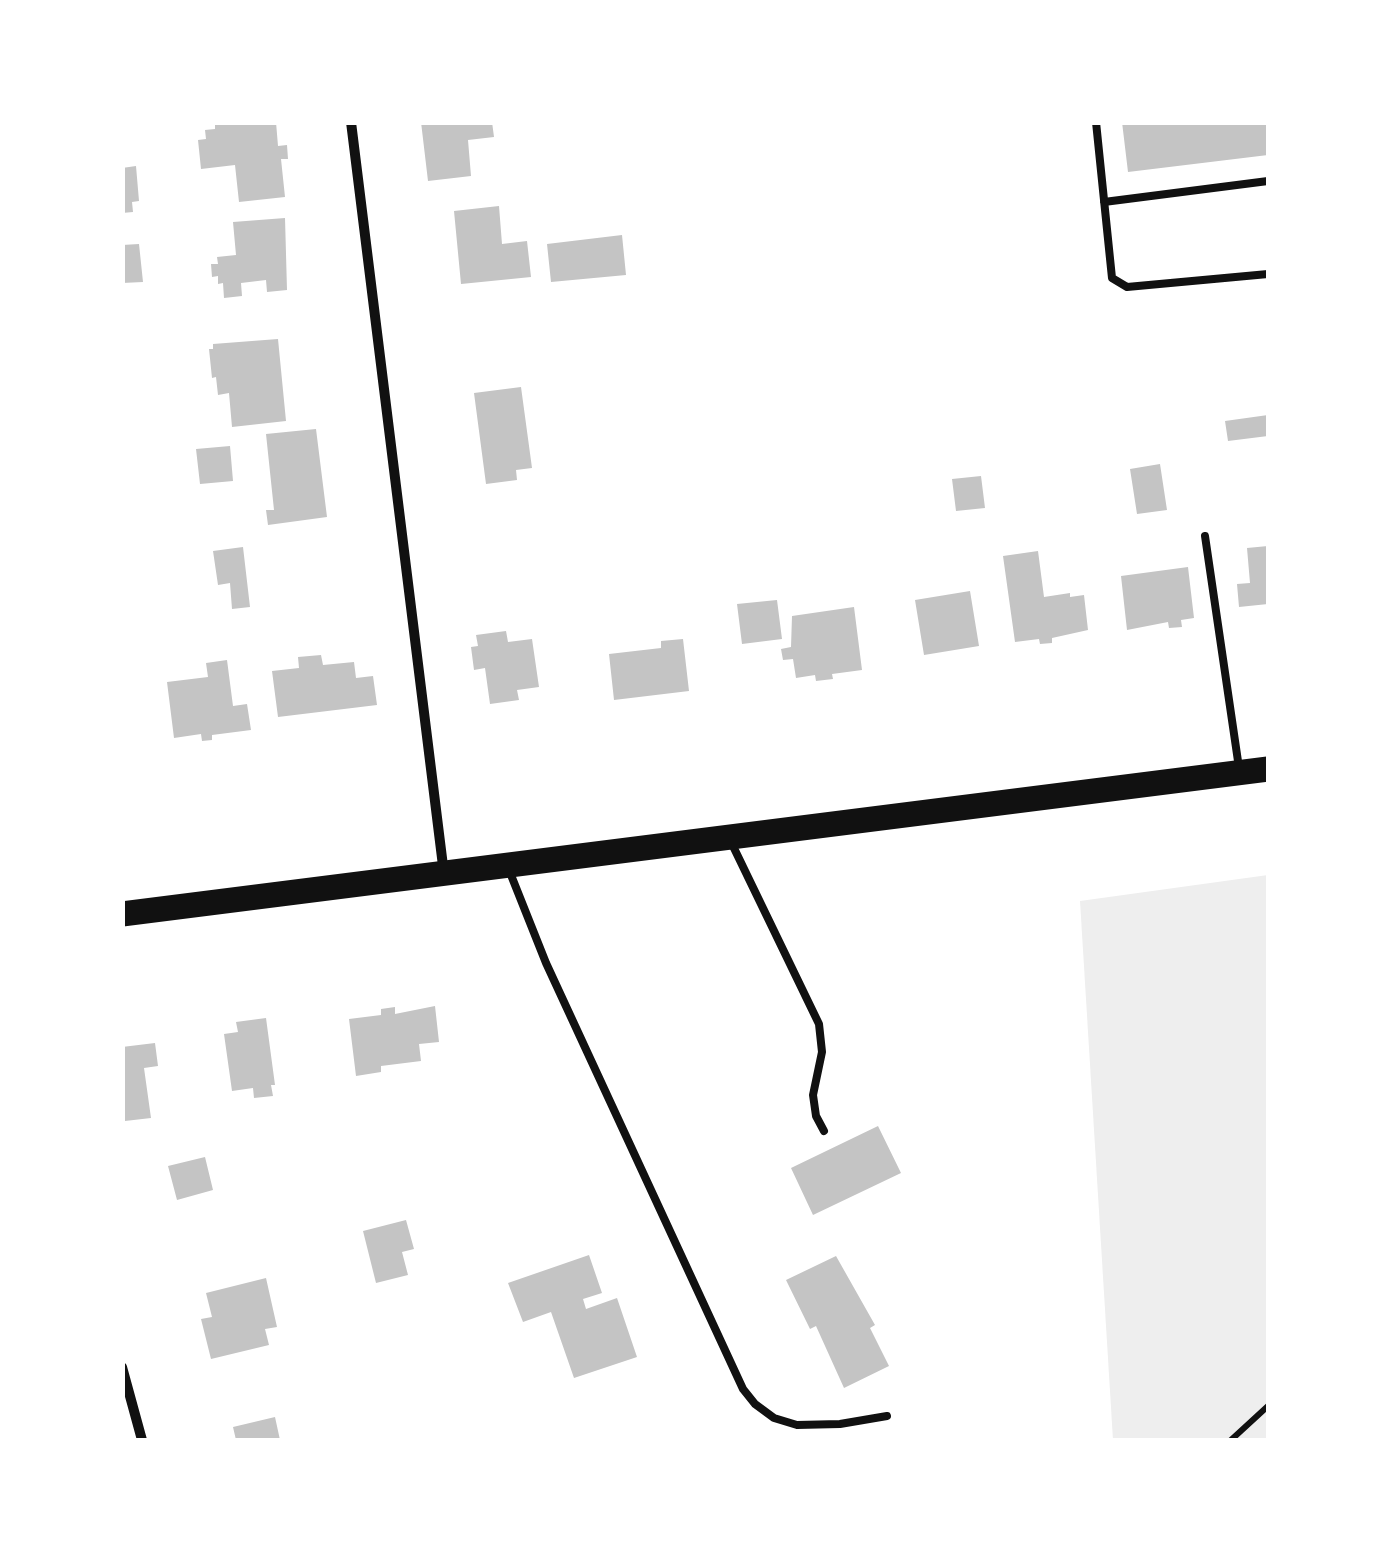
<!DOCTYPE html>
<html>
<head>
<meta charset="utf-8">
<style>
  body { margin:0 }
  #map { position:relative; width:1391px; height:1563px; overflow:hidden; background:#fff; font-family:"Asap Condensed",sans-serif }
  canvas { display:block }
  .frame { position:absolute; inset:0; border:125px solid #fff; pointer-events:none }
</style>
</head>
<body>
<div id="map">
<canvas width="1391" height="1563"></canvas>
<div class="frame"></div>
</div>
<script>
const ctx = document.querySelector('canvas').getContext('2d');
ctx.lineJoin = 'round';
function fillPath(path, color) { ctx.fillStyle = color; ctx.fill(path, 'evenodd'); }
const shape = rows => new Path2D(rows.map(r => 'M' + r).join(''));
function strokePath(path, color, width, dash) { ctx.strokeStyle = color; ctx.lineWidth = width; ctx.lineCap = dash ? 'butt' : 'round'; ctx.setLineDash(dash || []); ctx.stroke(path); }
const green = shape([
  [1268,875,1268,1440,1113,1440,1080,901]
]);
const building = shape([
  [215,122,276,122,278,146,287,145,288,159,281,159,285,197,239,202,235,165,201,169,198,140,206,139,205,130,215,129],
  [421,122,492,122,494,137,468,140,471,176,428,181],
  [1122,122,1268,122,1268,155,1128,172],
  [136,166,139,201,132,202,133,212,122,213,122,168],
  [499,206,502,244,527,241,531,277,461,284,454,211],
  [285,218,287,290,267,292,266,280,241,283,242,296,224,298,223,283,218,284,218,276,212,277,211,264,218,264,217,257,236,255,233,222],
  [622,235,626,275,551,282,547,244],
  [139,244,143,282,122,283,122,245],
  [278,339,286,421,232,427,229,393,218,395,216,377,212,378,209,349,213,349,213,344],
  [521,387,532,468,516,470,517,480,486,484,474,393],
  [1268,415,1268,436,1228,441,1225,421],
  [316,429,327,517,268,525,266,510,274,510,266,434],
  [230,446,233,481,200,484,196,449],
  [1160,464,1167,510,1137,514,1130,469],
  [981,476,985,508,956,511,952,479],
  [1268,546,1268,604,1239,607,1237,584,1250,583,1247,548],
  [243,547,250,607,232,609,230,583,218,585,213,551],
  [1038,551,1044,597,1070,593,1070,597,1084,595,1088,630,1052,638,1052,643,1040,644,1039,639,1015,642,1003,556],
  [1188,567,1194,618,1181,620,1182,627,1169,628,1168,622,1127,630,1121,576],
  [970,591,979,646,924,655,915,600],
  [777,600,782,639,742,644,737,604],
  [854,607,862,670,832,674,833,679,816,681,815,675,796,678,793,659,783,660,781,649,791,647,792,616],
  [506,631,508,642,532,639,539,687,517,690,519,700,490,704,485,668,474,670,471,647,478,646,476,635],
  [683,639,689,691,614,700,609,654,661,648,661,641],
  [321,655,323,665,354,662,356,678,373,676,377,705,278,717,272,671,299,668,298,657],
  [227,660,233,706,247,704,251,730,212,735,212,740,202,741,201,734,174,738,167,682,208,677,206,663],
  [435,1006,439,1042,419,1044,421,1061,381,1066,381,1072,356,1076,349,1019,381,1015,381,1009,395,1007,395,1014],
  [266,1018,275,1085,271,1085,273,1096,254,1098,253,1088,232,1091,224,1034,238,1032,236,1022],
  [155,1043,158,1066,144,1068,151,1118,125,1121,122,1047],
  [878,1126,901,1173,813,1215,791,1168],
  [205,1157,213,1190,177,1200,168,1166],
  [406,1220,414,1249,402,1252,408,1275,376,1283,363,1231],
  [589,1255,602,1293,583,1299,586,1309,617,1298,637,1357,574,1378,551,1312,523,1322,508,1283],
  [836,1256,875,1325,870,1328,889,1366,844,1388,816,1326,810,1329,786,1280],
  [266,1278,277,1327,265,1329,269,1345,211,1359,201,1319,212,1317,206,1293],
  [275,1417,280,1440,236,1440,233,1427]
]);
const path = shape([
  [1231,1440,1268,1406]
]);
const service = shape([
  [1096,122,1112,278,1127,287,1268,274],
  [1104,202,1268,181],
  [1205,536,1239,768],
  [732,844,819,1024,822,1052,813,1095,816,1116,824,1131],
  [509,870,546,963,743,1389,755,1404,774,1418,797,1425,840,1424,887,1416]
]);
const minor = shape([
  [351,122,444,874],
  [122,1367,142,1440]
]);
const primary = shape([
  [122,914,1268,769]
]);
fillPath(green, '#eee');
fillPath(building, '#c4c4c4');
strokePath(path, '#111', 6);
strokePath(service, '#111', 8);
strokePath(minor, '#111', 10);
strokePath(primary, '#111', 25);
</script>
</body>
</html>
